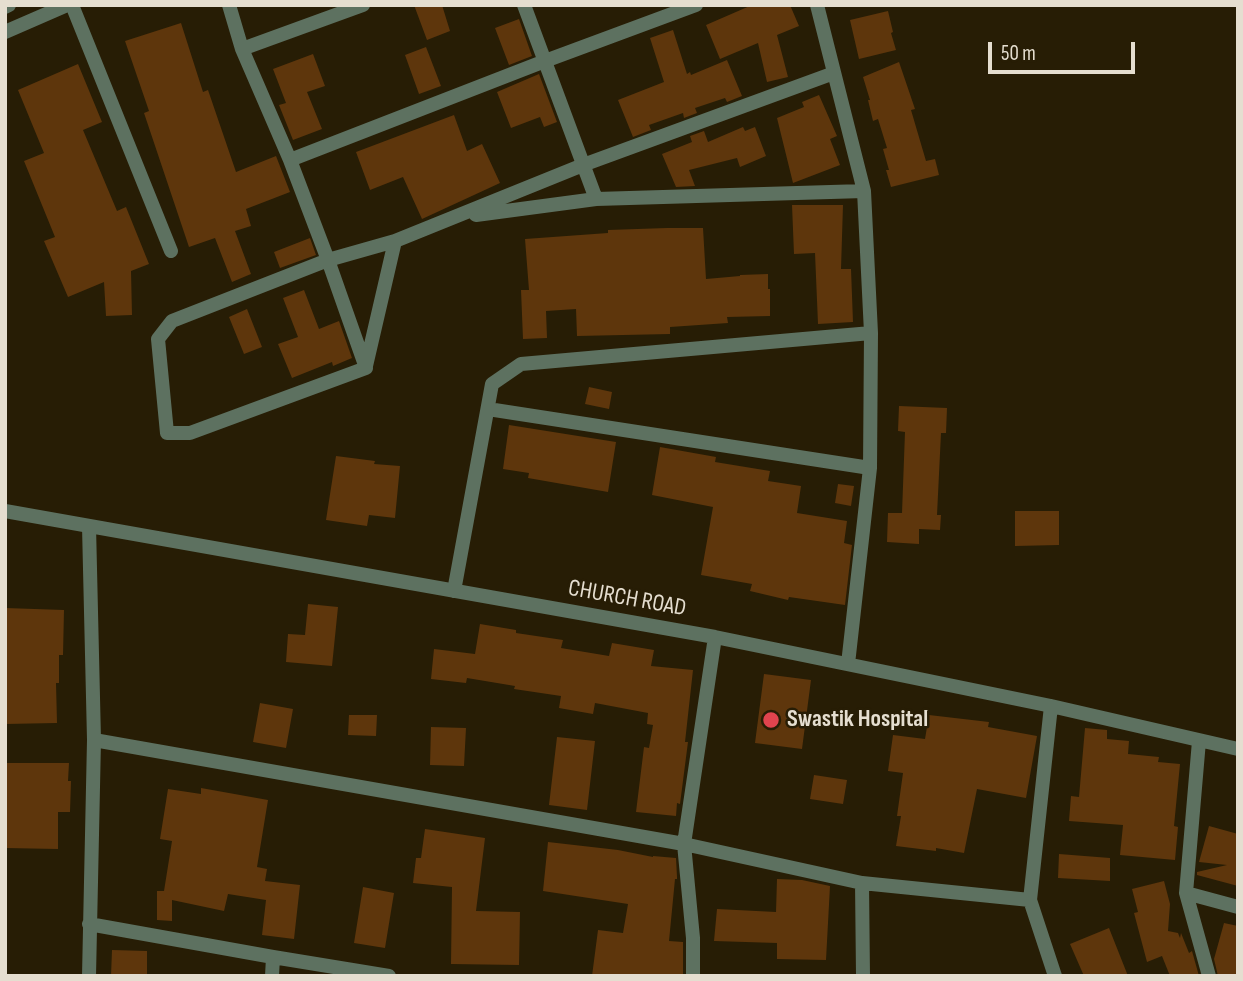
<!DOCTYPE html>
<html>
<head>
<meta charset="utf-8">
<style>
  body { margin:0 }
  #map { position:relative; width:1243px; height:981px; overflow:hidden; background:#271d05; font-family:"Sofia Sans Condensed",sans-serif }
  canvas { display:block }
  .frame { position:absolute; inset:0; border:7px solid #e5ded0; pointer-events:none }
  .scale { position:absolute; left:988px; top:42px; width:147px; height:32px; box-sizing:border-box; border:4px solid #e5ded0; border-top:0; padding-left:9px; font-size:21px; line-height:24px; white-space:nowrap; color:#e5ded0; -webkit-text-stroke:5px #271d05; paint-order:stroke }
</style>
</head>
<body>
<div id="map">
<canvas width="1243" height="981"></canvas>
<div class="frame"></div>
<div class="scale">50 m</div>
</div>
<script>
const ctx = document.querySelector('canvas').getContext('2d');
ctx.lineJoin = 'round';
function fillPath(path, color) { ctx.fillStyle = color; ctx.fill(path, 'evenodd'); }
const shape = rows => new Path2D(rows.map(r => 'M' + r).join(''));
function strokePath(path, color, width, dash) { ctx.strokeStyle = color; ctx.lineWidth = width; ctx.lineCap = dash ? 'butt' : 'round'; ctx.setLineDash(dash || []); ctx.stroke(path); }
function drawText(font, color, halo, rows, align = 'center') {
  ctx.font = font + ' "Sofia Sans Condensed",sans-serif'; ctx.lineWidth = 5; ctx.setLineDash([]); ctx.textBaseline = 'middle'; ctx.strokeStyle = halo; ctx.fillStyle = color; for (const [text, x, y, turn = 0] of rows) {
    ctx.save(); ctx.translate(x, y); ctx.rotate((+turn || 0) * Math.PI / 180); ctx.textAlign = isNaN(turn) ? turn : align; if (halo) ctx.strokeText(text, 0, 0); ctx.fillText(text, 0, 0); ctx.restore();
  }
}
const building = shape([
  [414,5,442,5,450,31,427,40],
  [752,5,790,5,799,26,777,35,788,77,767,82,758,43,720,59,706,25],
  [888,11,893,32,891,33,896,50,859,59,850,20],
  [519,19,532,56,509,65,495,28],
  [181,23,203,92,208,90,236,172,276,156,290,192,246,209,251,226,235,231,251,274,232,282,215,238,189,247,144,113,149,111,125,41],
  [673,30,687,74,690,72,691,75,727,60,742,96,727,102,725,98,695,108,697,113,684,118,683,113,649,125,651,130,633,137,618,100,664,82,650,38],
  [426,47,441,86,419,94,405,55],
  [313,54,325,86,307,92,322,129,293,140,279,105,286,103,273,69],
  [899,62,915,109,911,110,926,161,935,159,939,175,891,187,886,170,889,170,883,149,887,148,878,119,873,121,868,100,870,100,863,77],
  [78,64,102,122,83,130,117,211,126,207,149,264,131,271,132,315,106,316,104,282,68,297,44,241,55,237,24,161,44,153,18,90],
  [539,74,557,122,544,127,540,117,511,128,497,92],
  [819,95,837,136,830,139,840,165,793,183,777,118,804,107,802,102],
  [454,115,467,151,482,144,500,183,422,219,403,177,370,190,356,152],
  [743,127,745,131,755,127,766,156,740,167,737,158,689,170,695,186,676,187,662,154,692,142,690,136,704,131,708,142],
  [792,205,843,205,841,269,851,269,853,322,818,324,815,253,794,254],
  [667,228,703,228,706,279,740,276,740,275,768,274,768,289,770,289,770,316,727,317,728,323,670,327,670,334,577,336,576,309,546,311,547,338,523,339,521,290,529,290,525,239,608,233,608,230],
  [310,238,316,255,280,268,274,252],
  [304,290,319,329,339,321,352,358,333,366,332,362,292,378,278,344,298,337,283,298],
  [247,309,262,347,244,354,229,317],
  [589,387,612,392,609,409,585,404],
  [899,406,947,408,946,433,941,433,937,515,941,515,940,530,919,529,919,544,887,542,888,513,902,513,905,432,898,431],
  [509,425,616,442,608,492,528,478,529,473,503,469],
  [660,447,716,457,715,462,770,471,768,481,801,486,797,513,847,521,844,543,852,545,845,605,789,597,788,600,750,591,752,584,701,575,713,507,652,495],
  [336,456,375,461,374,464,400,466,395,518,369,515,367,526,326,520],
  [838,484,854,486,851,506,835,503],
  [1015,511,1059,511,1059,545,1015,546],
  [308,604,338,607,332,666,286,662,288,634,305,635],
  [5,608,64,610,63,655,59,655,59,683,56,683,57,723,5,724],
  [480,624,516,630,516,633,563,640,561,648,609,656,612,643,654,650,651,666,693,670,685,742,688,742,680,804,677,803,676,816,636,812,644,747,649,748,653,725,647,724,648,713,595,703,593,714,559,708,561,696,514,689,515,686,467,678,466,683,431,679,434,649,475,654],
  [764,674,811,680,802,749,755,743],
  [260,703,293,709,286,748,253,742],
  [349,715,377,715,376,736,348,735],
  [929,715,989,722,988,727,1037,736,1026,798,977,789,964,853,936,848,936,851,896,846,901,816,897,816,903,773,888,771,893,735,925,739],
  [431,727,466,728,464,766,430,765],
  [1085,728,1107,730,1107,739,1129,741,1128,754,1159,757,1158,762,1180,764,1174,826,1178,827,1175,860,1120,855,1123,825,1069,821,1071,796,1079,797],
  [557,737,595,741,587,810,549,805],
  [5,763,69,763,68,781,71,781,70,812,58,812,58,849,5,848],
  [814,775,847,780,843,804,810,799],
  [201,788,268,800,257,867,267,869,265,881,300,885,294,939,262,935,266,900,228,894,224,911,172,900,172,921,157,920,157,891,164,891,172,841,160,839,168,789,201,794],
  [1209,826,1238,834,1238,886,1197,875,1197,872,1227,865,1199,862],
  [425,829,485,838,476,911,520,912,519,965,451,964,452,887,413,883,416,858,421,858],
  [548,842,618,850,653,857,653,856,676,858,677,877,677,879,675,879,669,941,683,942,683,976,592,976,598,930,623,933,628,904,543,891],
  [1059,854,1110,858,1110,881,1058,878],
  [777,879,802,880,830,886,826,960,777,959,777,943,714,941,717,909,776,912],
  [1164,881,1170,904,1168,931,1178,933,1180,938,1181,933,1189,953,1192,951,1199,976,1170,976,1162,956,1147,962,1134,913,1138,912,1132,889],
  [363,887,394,893,385,948,354,943],
  [1224,923,1238,926,1238,976,1218,976,1214,959],
  [1109,928,1128,976,1084,976,1070,944],
  [112,950,147,951,147,976,111,976]
]);
const street = shape([
  [72,5,171,251],
  [229,5,242,49,290,160,328,260,366,368],
  [524,5,596,199],
  [817,5,864,191,871,333,870,468,848,664],
  [5,7,9,5],
  [5,32,67,5],
  [242,49,363,5],
  [290,160,545,61,696,5],
  [476,215,596,199,864,191],
  [366,366,395,241],
  [366,368,190,433,167,433,158,339,172,321,328,260,395,241,583,165,834,73],
  [488,409,870,468],
  [5,511,715,637,1051,706,1238,749],
  [454,591,492,384,521,364,871,333],
  [1051,706,1030,900,1055,976],
  [94,740,684,844,862,883,1030,900],
  [1199,741,1186,893,1209,976],
  [862,883,863,976],
  [1186,893,1238,907],
  [89,924,273,957,389,976],
  [89,976,94,740,89,526],
  [272,976,273,957],
  [693,976,693,938,684,844,715,637]
]);
const markers = [
  [771,720,9,"#e0444e"]
];
const streetNames = [
  ["CHURCH ROAD",627,599,10]
];
const poiNames = [
  ["Swastik Hospital",787,720]
];
fillPath(building, '#5e360c');
strokePath(street, '#5d7160', 14);
for (const [x, y, r, color] of markers) { const dot = new Path2D(); dot.arc(x, y, r, 0, 2 * Math.PI); ctx.fillStyle = color; ctx.fill(dot); strokePath(dot, '#271d05', 2.5); }
drawText('24px', '#e5ded0', '#271d05', streetNames);
drawText('bold 24px', '#e5ded0', '#271d05', poiNames, 'left');
</script>
</body>
</html>
